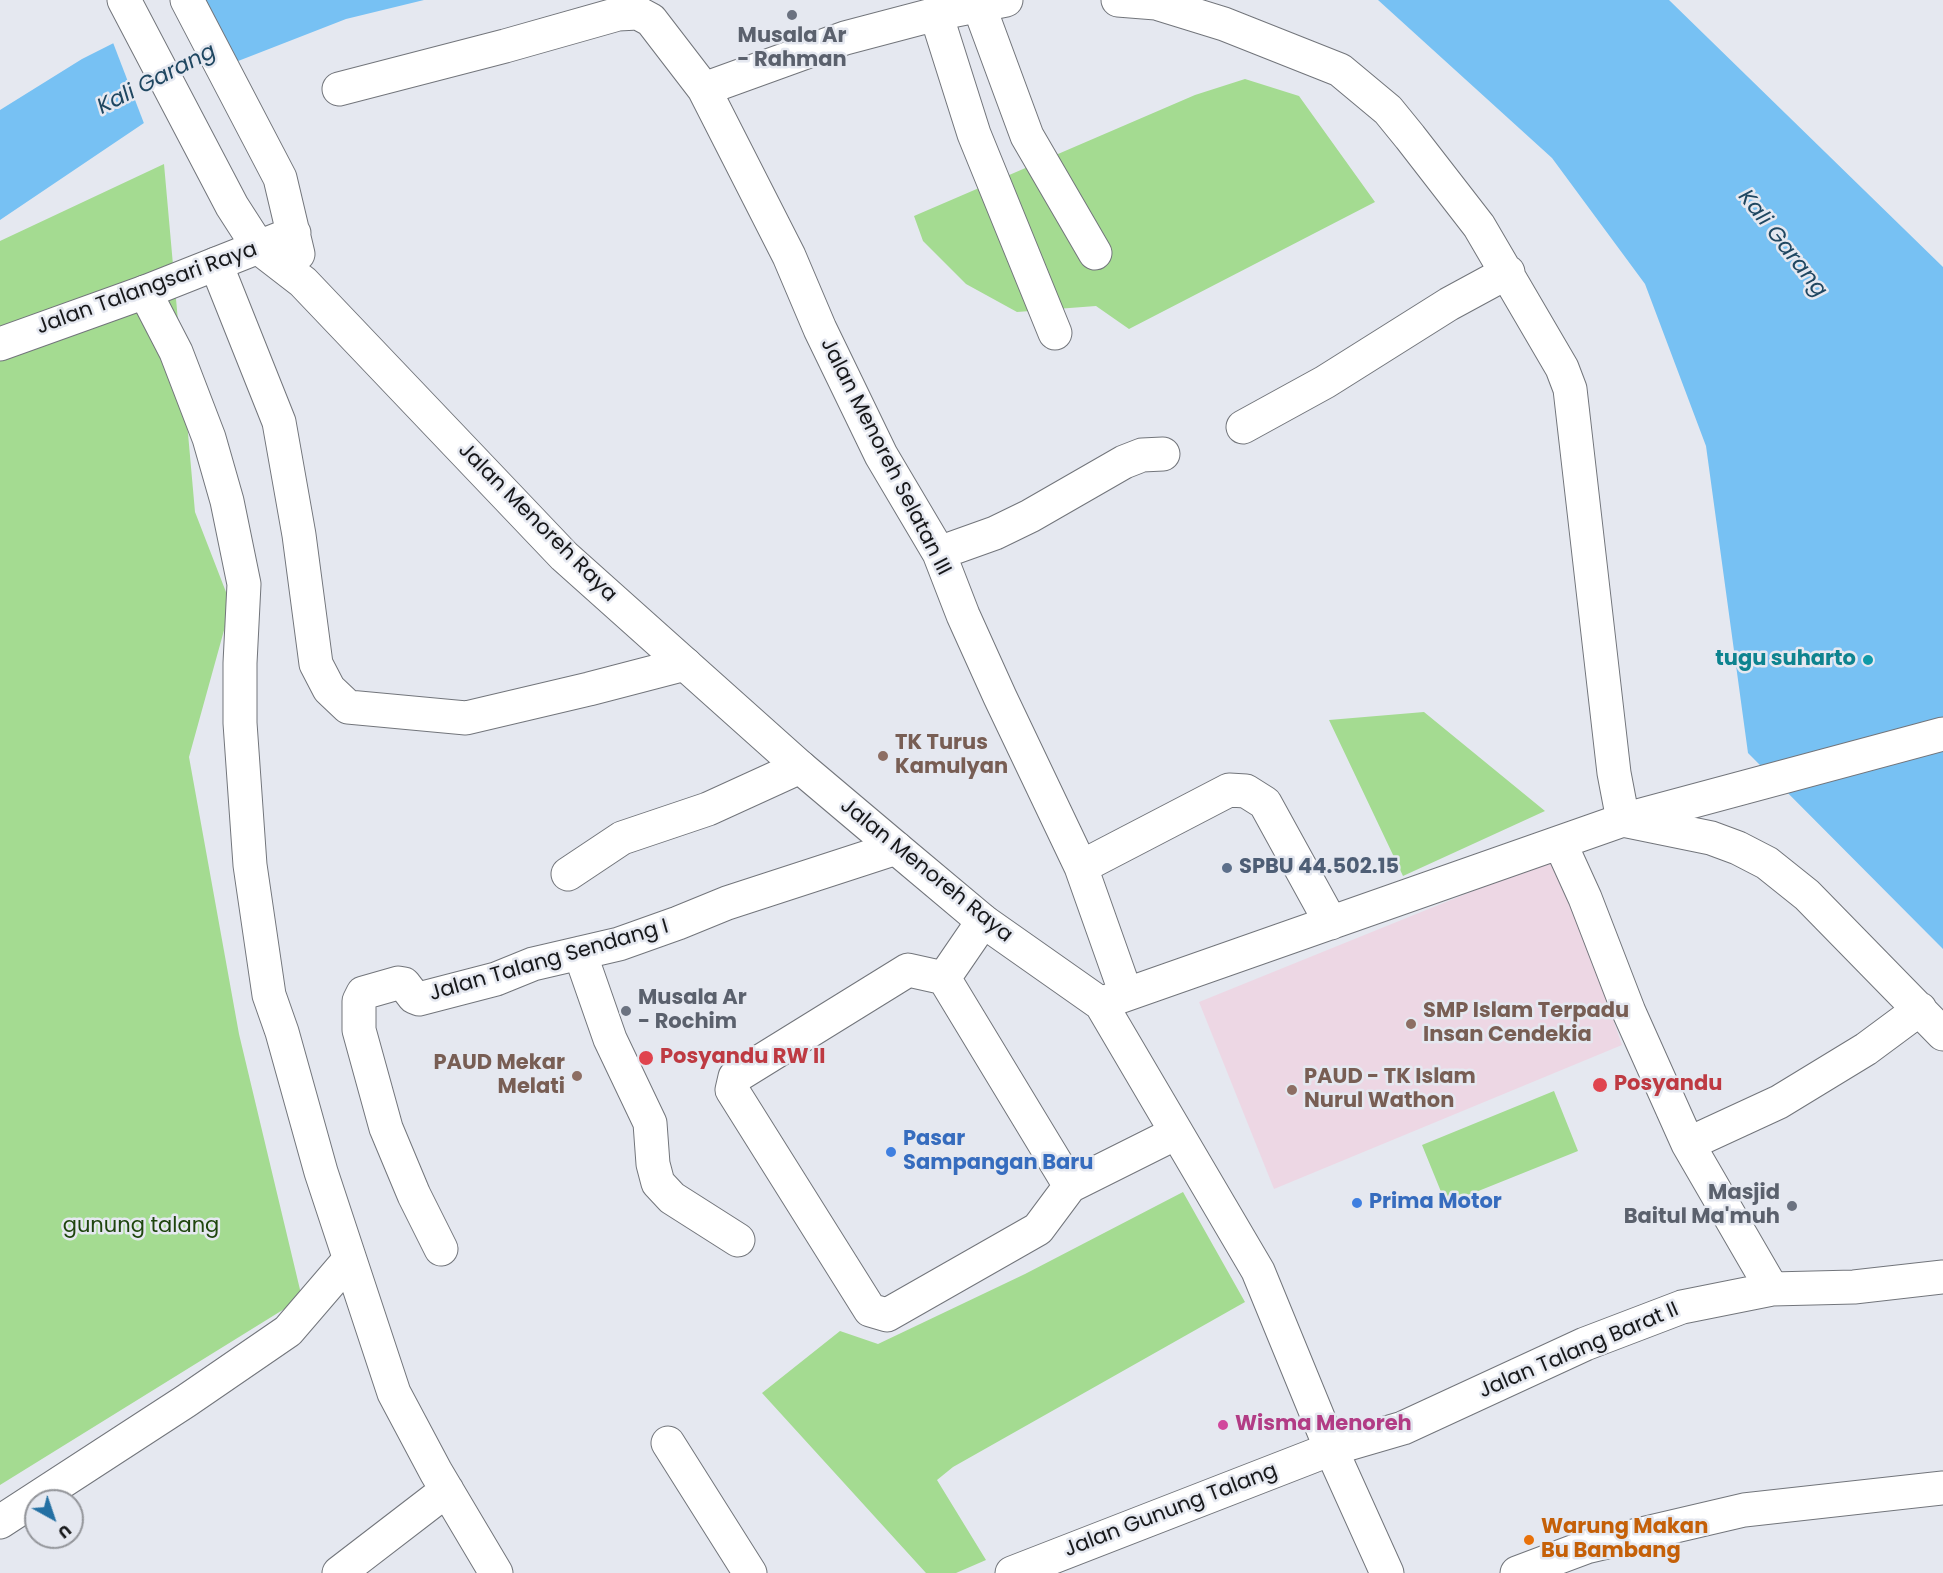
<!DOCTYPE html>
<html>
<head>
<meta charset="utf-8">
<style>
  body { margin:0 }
  #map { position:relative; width:1943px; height:1573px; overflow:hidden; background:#e5e8f0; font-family:Poppins,sans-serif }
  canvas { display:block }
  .north { position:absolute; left:24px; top:1489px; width:60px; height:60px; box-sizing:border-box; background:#e5e8f0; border:2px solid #93959a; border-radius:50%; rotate:140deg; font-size:16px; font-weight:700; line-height:24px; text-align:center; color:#17181a }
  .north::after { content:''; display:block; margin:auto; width:21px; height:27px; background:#2470a3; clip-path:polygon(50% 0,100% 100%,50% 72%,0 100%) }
</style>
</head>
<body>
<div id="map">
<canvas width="1943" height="1573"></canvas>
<div class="north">U</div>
</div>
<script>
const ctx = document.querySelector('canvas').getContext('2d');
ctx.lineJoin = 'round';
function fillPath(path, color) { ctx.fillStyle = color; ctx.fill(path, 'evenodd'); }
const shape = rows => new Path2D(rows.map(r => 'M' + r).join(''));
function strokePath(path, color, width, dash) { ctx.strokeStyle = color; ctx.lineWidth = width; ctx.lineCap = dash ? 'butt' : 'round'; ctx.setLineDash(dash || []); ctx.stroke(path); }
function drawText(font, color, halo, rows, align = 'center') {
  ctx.font = font + ' Poppins,sans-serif'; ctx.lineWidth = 5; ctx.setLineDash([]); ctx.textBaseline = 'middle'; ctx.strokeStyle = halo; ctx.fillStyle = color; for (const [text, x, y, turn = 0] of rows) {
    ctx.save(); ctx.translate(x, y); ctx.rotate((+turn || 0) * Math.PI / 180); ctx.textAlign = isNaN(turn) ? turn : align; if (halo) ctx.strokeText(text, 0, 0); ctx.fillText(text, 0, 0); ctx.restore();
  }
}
const education = shape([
  [1557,857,1622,1045,1274,1189,1199,1002]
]);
const green = shape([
  [1245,79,1299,96,1375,202,1129,329,1096,306,1017,312,966,284,923,241,914,216,1195,95],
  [164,164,195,512,231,605,189,757,239,1034,302,1298,0,1485,0,241],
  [1424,712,1545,811,1403,876,1329,720],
  [1554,1091,1578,1151,1446,1204,1422,1145],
  [1183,1192,1245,1302,953,1467,937,1480,986,1560,956,1573,926,1573,762,1393,840,1331,878,1344,1025,1274]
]);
const water = shape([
  [199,0,424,0,346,19,233,63,0,220,0,110,82,59],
  [1378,0,1669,0,1943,267,1943,949,1748,753,1706,446,1645,284,1552,158]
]);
const pier = shape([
  [177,7,216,78,145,126,112,40]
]);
const minor = shape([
  [1118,0,1156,3,1224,24,1340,70,1388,110,1410,137,1479,226,1562,368,1570,389,1614,773,1623,820,1711,838,1738,848,1767,863,1807,895,1943,1034],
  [979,6,1027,136,1095,253],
  [936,14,974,134,1055,333],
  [339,89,505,46,618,14,638,13,651,20,704,89,789,256,820,329,881,455,939,553,963,615,1000,697,1081,867,1126,994],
  [704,89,845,38,936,14,1006,0],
  [216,264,279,422,299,535,316,664,329,689,348,707,466,718,589,689,685,664],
  [145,292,176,352,209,438,227,501,244,584,240,663,240,723,250,865,269,995,282,1032,321,1172,394,1393,436,1472,496,1573],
  [1243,427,1325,382,1449,304,1508,272],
  [939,553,995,533,1030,516,1124,462,1142,455,1163,454],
  [1560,843,1585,898,1629,1012,1688,1144,1772,1289],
  [1081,867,1229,790,1246,791,1265,803,1331,923],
  [568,874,622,838,708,809,800,767],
  [983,921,944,978,1070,1186,1176,1133],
  [580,953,610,1039,650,1123,653,1164,658,1183,672,1198,738,1240],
  [944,978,908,970,735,1077,732,1090,870,1310,887,1315,1038,1229,1070,1186],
  [1105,1002,1623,820,1943,734],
  [1688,1144,1779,1102,1866,1049,1920,1009],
  [441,1249,414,1195,386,1128,359,1030,359,1001,363,993,398,983,404,984,414,997,419,999,496,979,533,964,619,944,678,923,727,903,896,848],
  [668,1443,750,1573],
  [0,1522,186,1401,288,1331,349,1260],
  [339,1573,447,1490],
  [1012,1573,1331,1449,1403,1428,1585,1344,1682,1307,1772,1289,1854,1287,1943,1277],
  [1517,1573,1586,1547,1744,1510,1943,1488]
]);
const major = shape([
  [124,0,232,206,259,248,303,282,564,556,800,767,896,848,983,921,1101,1004,1258,1271,1331,1449,1387,1573],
  [187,0,280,178,298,254],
  [0,344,145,292,294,233]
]);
const markers = [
  [792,15,6,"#6b7280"],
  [1868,660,6,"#0f9aa8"],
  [883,756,6,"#8d6e63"],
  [1227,868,6,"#5c6f8a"],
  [626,1011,6,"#6b7280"],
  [1411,1024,6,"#8d6e63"],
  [646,1058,8,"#e0444e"],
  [577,1076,6,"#8d6e63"],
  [1600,1085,8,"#e0444e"],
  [1292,1090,6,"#8d6e63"],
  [891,1152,6,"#3f7fe0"],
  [1357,1203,6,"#3f7fe0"],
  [1792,1206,6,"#6b7280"],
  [1223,1425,6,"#d1479c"],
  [1529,1540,6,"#e8710a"]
];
const worshipNames = [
  ["Musala Ar",792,37],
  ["- Rahman",792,61],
  ["Musala Ar",638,999,"left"],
  ["- Rochim",638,1023,"left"],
  ["Masjid",1780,1194,"right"],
  ["Baitul Ma'muh",1780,1218,"right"]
];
const streetNames = [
  ["Jalan Talangsari Raya",147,289,-20],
  ["Jalan Menoreh Selatan III",885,457,63],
  ["Jalan Menoreh Raya",537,523,45],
  ["Jalan Menoreh Raya",926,871,39],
  ["Jalan Talang Sendang I",549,961,-16],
  ["Jalan Talang Barat II",1579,1351,-23],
  ["Jalan Gunung Talang",1171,1511,-21]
];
const cultureNames = [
  ["tugu suharto",1856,660]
];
const educationNames = [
  ["TK Turus",895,744],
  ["Kamulyan",895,768],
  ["SMP Islam Terpadu",1423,1012],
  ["Insan Cendekia",1423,1036],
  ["PAUD Mekar",565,1064,"right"],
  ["Melati",565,1088,"right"],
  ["PAUD - TK Islam",1304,1078],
  ["Nurul Wathon",1304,1102]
];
const serviceNames = [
  ["SPBU 44.502.15",1239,868]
];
const healthNames = [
  ["Posyandu RW II",660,1058],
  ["Posyandu",1614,1085]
];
const shopNames = [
  ["Pasar",903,1140],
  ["Sampangan Baru",903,1164],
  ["Prima Motor",1369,1203]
];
const parkNames = [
  ["gunung talang",141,1227]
];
const hotelNames = [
  ["Wisma Menoreh",1235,1425]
];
const foodNames = [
  ["Warung Makan",1541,1528],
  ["Bu Bambang",1541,1552]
];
const waterNames = [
  ["Kali Garang",157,80,-27],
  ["Kali Garang",1782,244,52]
];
fillPath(education, '#edd7e4');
fillPath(green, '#a4db91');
fillPath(water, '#77c1f3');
fillPath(pier, '#e5e8f0');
strokePath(minor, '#72757b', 35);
strokePath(major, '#72757b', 35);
strokePath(minor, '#fff', 33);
strokePath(major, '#fff', 33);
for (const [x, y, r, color] of markers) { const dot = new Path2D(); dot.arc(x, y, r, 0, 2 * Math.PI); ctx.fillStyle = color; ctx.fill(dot); strokePath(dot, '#e5e8f0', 2); }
drawText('bold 21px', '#5b616d', '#e5e8f0', worshipNames);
drawText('21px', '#17181a', '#e5e8f0', streetNames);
drawText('bold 21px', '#0d838f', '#e5e8f0', cultureNames, 'right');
drawText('bold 21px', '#785e54', '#e5e8f0', educationNames, 'left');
drawText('bold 21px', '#4e5e75', '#e5e8f0', serviceNames, 'left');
drawText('bold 21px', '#be3a42', '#e5e8f0', healthNames, 'left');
drawText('bold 21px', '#366cbe', '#e5e8f0', shopNames, 'left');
drawText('21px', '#1e450d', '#e5e8f0', parkNames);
drawText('bold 21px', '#b23c85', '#e5e8f0', hotelNames, 'left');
drawText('bold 21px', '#c56008', '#e5e8f0', foodNames, 'left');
drawText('italic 22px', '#1f4761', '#e5e8f0', waterNames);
</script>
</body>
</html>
